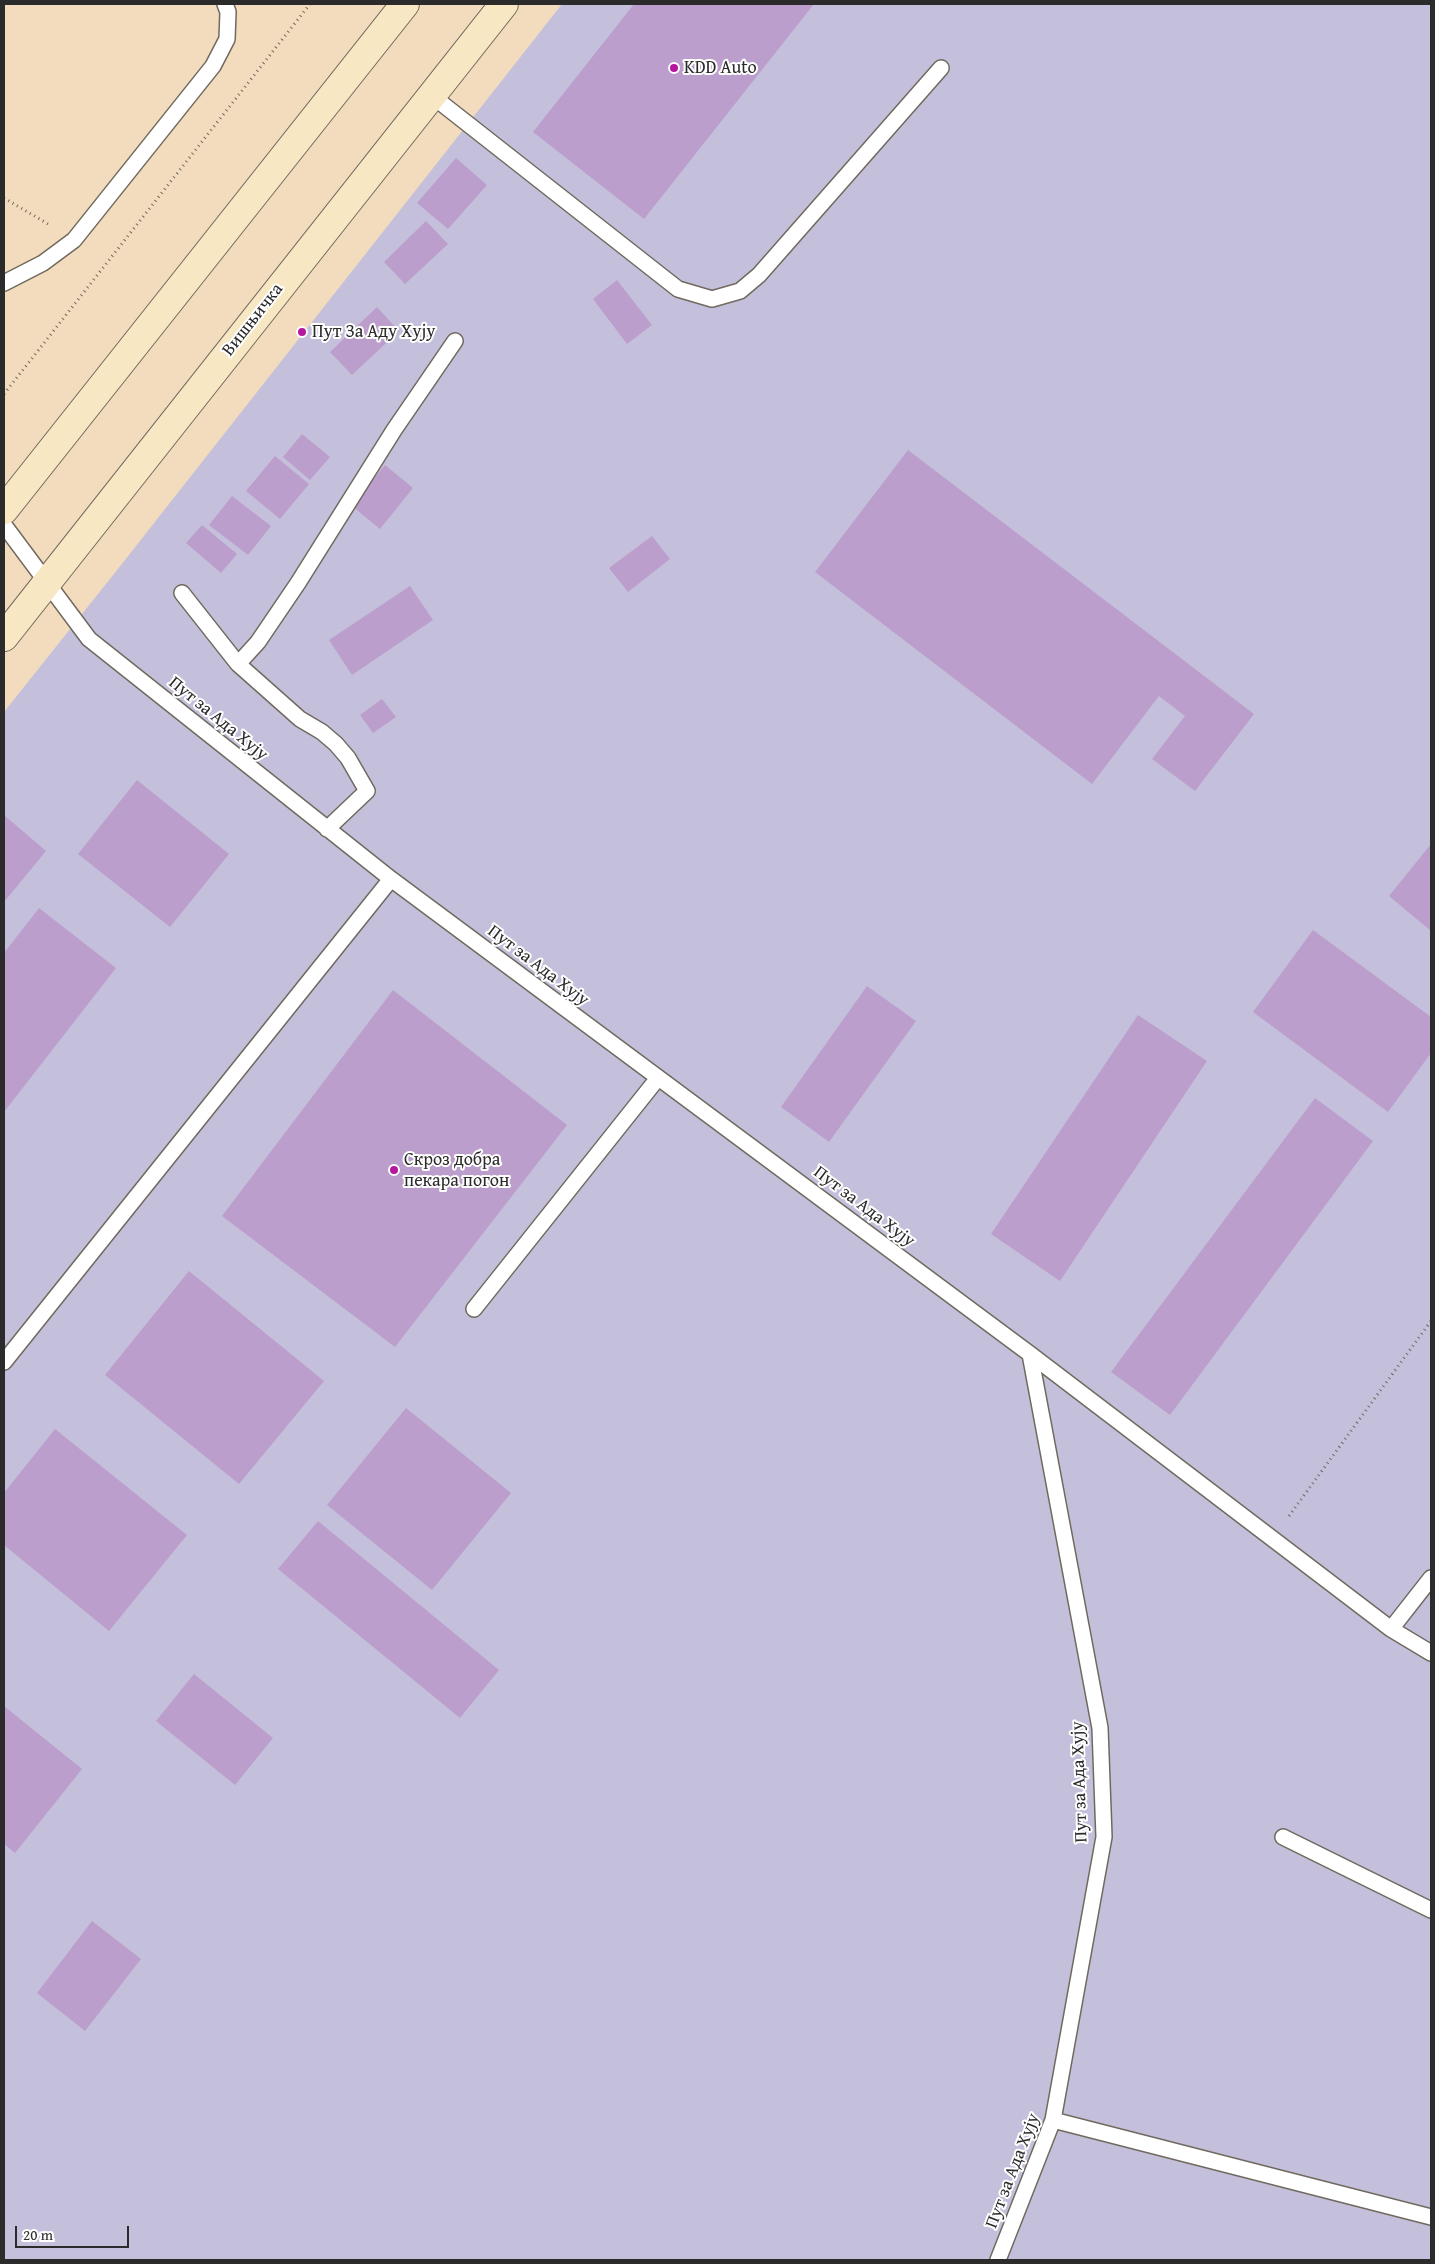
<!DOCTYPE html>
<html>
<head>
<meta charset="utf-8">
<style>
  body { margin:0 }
  #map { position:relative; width:1435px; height:2264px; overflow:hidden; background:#f3dcbe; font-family:"Gentium Book Plus",serif }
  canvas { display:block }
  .frame { position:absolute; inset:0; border:5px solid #2b2b2b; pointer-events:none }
  .scale { position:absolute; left:15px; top:2226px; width:114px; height:22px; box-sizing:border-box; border:2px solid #2b2b2b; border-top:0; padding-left:6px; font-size:15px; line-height:18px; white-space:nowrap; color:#2b2b2b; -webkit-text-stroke:4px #fff; paint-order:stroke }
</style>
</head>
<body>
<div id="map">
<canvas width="1435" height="2264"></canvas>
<div class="frame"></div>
<div class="scale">20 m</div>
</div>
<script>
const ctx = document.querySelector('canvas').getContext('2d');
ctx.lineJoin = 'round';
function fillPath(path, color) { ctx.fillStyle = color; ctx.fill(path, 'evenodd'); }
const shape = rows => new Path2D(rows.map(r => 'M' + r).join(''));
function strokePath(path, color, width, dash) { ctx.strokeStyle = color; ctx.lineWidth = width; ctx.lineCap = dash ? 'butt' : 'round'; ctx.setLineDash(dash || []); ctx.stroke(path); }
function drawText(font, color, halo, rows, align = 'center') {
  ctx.font = font + ' "Gentium Book Plus",serif'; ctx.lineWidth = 4; ctx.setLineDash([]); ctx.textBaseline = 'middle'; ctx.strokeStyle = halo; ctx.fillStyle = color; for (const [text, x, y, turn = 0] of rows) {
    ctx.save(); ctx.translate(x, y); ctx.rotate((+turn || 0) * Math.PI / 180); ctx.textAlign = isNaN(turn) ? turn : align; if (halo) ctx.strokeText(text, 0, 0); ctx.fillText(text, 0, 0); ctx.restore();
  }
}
const industrial = shape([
  [562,4,1431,4,1431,2260,4,2260,4,712,121,565]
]);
const building = shape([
  [634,4,814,4,644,219,533,132],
  [456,158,487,185,448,229,417,203],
  [426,221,448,244,405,284,384,262],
  [617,280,652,325,627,344,593,299],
  [377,307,399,331,352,375,330,352],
  [302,434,330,457,310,480,283,457],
  [908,450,1254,714,1195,791,1152,759,1185,716,1159,696,1092,784,815,572],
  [275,456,309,484,280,519,246,491],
  [385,465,413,488,380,529,352,506],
  [232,496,271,526,248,555,209,525],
  [202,525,237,554,221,573,186,543],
  [652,536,670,559,628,592,609,568],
  [410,586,433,620,352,675,329,640],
  [382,699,396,717,373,733,360,715],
  [137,780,229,854,170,927,78,854],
  [4,815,46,851,4,902],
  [1431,844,1431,931,1389,896],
  [39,908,116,968,4,1112,4,953],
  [1313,930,1431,1017,1431,1053,1388,1112,1253,1012],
  [867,986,916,1021,829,1142,781,1107],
  [393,990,567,1125,395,1347,222,1216],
  [1138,1015,1207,1061,1060,1281,991,1234],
  [1315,1098,1373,1141,1170,1415,1111,1372],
  [189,1271,324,1381,239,1484,105,1375],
  [406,1408,511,1493,432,1590,327,1505],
  [55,1429,187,1535,109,1631,4,1545,4,1493],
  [318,1521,499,1670,460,1718,278,1569],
  [194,1674,273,1738,235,1785,156,1721],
  [4,1706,82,1769,15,1853,4,1844],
  [92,1921,141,1959,85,2031,37,1993]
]);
const path = shape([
  [4,198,48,224],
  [4,394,310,4],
  [1289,1516,1431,1321]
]);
const lane = shape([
  [431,95,678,289,712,299,740,291,759,275,941,68],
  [4,283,43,263,74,240,213,66,227,39,228,12,225,4],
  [4,525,89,639,391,879,1030,1354,1391,1629,1431,1653],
  [182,593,238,664],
  [327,829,367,791,348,758,336,744,322,732,300,719,238,664,258,642,298,583,394,430,455,341],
  [474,1309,658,1078],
  [4,1362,391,879],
  [1391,1629,1431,1578],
  [1283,1837,1431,1910],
  [1053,2120,1431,2217],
  [998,2260,1053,2120,1104,1837,1100,1728,1030,1354]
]);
const secondary = shape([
  [4,510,405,4],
  [4,637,504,4]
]);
const markers = [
  [674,68,5,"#b5179e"],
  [302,332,5,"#b5179e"],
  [394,1170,5,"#b5179e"]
];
const poiNames = [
  ["KDD Auto",684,68],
  ["Пут За Аду Хују",312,332],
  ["Скроз добра",404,1160],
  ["пекара погон",404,1181]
];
const streetNames = [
  ["Вишњичка",253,320,-52],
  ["Пут за Ада Хују",218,719,39],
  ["Пут за Ада Хују",538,966,37],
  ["Пут за Ада Хују",864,1207,37],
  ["Пут за Ада Хују",1080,1782,-92],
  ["Пут за Ада Хују",1013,2171,-69]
];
fillPath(industrial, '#c4c0db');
fillPath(building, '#bc9ecd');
strokePath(lane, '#71695e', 18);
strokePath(secondary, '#71695e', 30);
strokePath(path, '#71695e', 3, [1, 4]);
strokePath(lane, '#fff', 15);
strokePath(secondary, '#f7e8c3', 28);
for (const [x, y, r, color] of markers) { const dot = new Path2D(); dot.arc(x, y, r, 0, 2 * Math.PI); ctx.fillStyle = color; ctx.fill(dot); strokePath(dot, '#fff', 2); }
drawText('18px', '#2b2b2b', '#fff', poiNames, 'left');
drawText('18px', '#2b2b2b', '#fff', streetNames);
</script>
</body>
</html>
